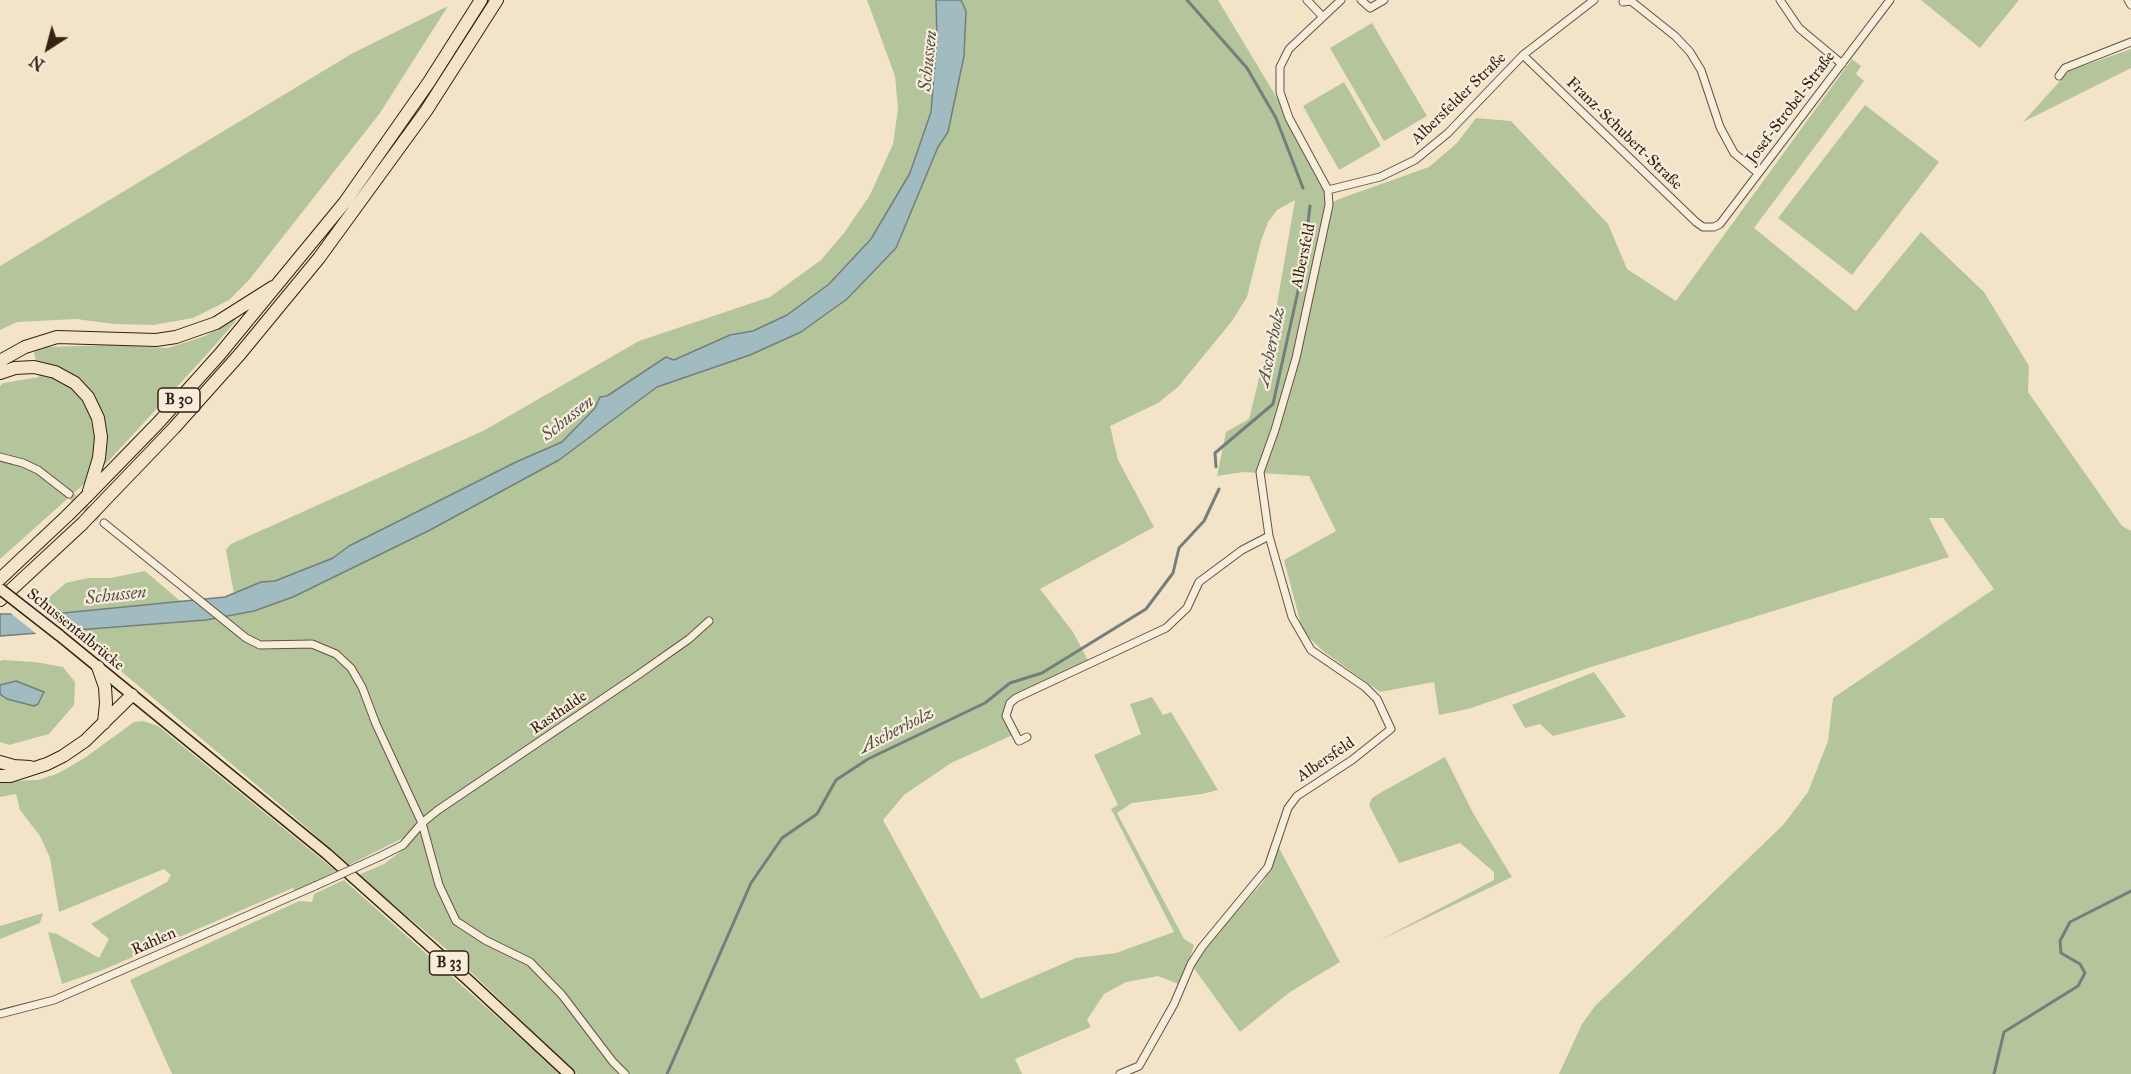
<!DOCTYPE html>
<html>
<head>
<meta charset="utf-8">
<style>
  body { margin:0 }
  #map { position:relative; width:2131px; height:1074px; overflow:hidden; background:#f3e4c9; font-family:"IM FELL Great Primer",serif }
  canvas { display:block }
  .north { position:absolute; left:18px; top:18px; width:60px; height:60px; -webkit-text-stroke:4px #f7eddc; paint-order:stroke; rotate:216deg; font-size:16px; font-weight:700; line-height:24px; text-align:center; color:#372112 }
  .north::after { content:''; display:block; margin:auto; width:21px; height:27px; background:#372112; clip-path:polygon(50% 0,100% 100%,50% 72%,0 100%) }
</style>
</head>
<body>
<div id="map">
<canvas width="2131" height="1074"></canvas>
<div class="north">N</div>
</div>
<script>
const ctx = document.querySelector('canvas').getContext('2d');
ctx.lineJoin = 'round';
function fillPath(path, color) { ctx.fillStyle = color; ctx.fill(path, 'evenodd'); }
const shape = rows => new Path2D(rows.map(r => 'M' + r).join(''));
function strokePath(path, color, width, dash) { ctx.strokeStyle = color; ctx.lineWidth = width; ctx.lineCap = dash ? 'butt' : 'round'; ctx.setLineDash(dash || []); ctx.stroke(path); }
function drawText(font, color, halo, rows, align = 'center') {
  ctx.font = font + ' "IM FELL Great Primer",serif'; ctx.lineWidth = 4.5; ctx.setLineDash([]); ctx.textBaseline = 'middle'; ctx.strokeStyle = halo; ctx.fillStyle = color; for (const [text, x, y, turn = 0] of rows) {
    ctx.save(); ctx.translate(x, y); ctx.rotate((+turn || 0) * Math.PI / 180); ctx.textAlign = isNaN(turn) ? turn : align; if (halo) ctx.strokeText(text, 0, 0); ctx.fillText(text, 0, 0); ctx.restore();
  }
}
const green = shape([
  [867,0,1218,0,1289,118,1328,190,1329,204,1339,199,1429,167,1457,143,1476,118,1511,121,1608,224,1627,269,1676,301,1852,59,1861,66,1856,74,1864,81,1754,228,1856,311,1921,232,1984,292,2029,366,2028,392,2122,526,2131,531,2131,1074,1559,1074,1582,1024,1595,1006,1784,824,1808,792,1828,741,1833,698,1994,589,1943,518,1929,518,1949,557,1591,667,1468,709,1439,715,1434,682,1380,692,1323,651,1303,632,1284,560,1336,531,1309,476,1244,472,1217,476,1226,432,1249,419,1276,310,1295,200,1277,210,1268,222,1261,241,1247,297,1232,321,1178,387,1158,403,1110,426,1118,460,1154,527,1040,589,1073,632,1090,664,1016,698,1007,710,1015,734,951,763,904,795,883,820,981,999,1076,958,1116,953,1174,932,1111,809,1118,805,1094,755,1141,734,1130,704,1152,697,1163,715,1171,712,1218,790,1202,794,1132,803,1117,813,1184,939,1194,945,1181,985,1158,976,1126,982,1104,994,1087,1020,1091,1027,1015,1059,1022,1074,577,1074,452,954,358,875,384,864,408,846,403,838,349,865,284,808,41,604,66,583,88,578,110,578,145,571,185,605,254,611,293,597,430,530,559,460,657,387,749,355,730,335,674,360,652,365,607,396,600,397,595,408,562,442,516,462,349,546,333,558,286,577,275,581,261,582,234,594,226,550,231,544,483,431,639,341,770,297,821,260,844,233,870,195,893,144,898,109,895,76],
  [1921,0,2019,0,1980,48],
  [448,6,380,113,249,280,229,300,193,318,153,325,114,324,76,319,17,322,0,330,0,266,353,53],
  [1372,23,1427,116,1384,141,1330,48],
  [2131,49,2131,68,2023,122,2069,71],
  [1344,82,1381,146,1339,170,1303,106],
  [1865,105,1939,162,1852,275,1778,218],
  [236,318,235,322,209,352,103,467,0,559,0,386,3,383,39,377,34,352,47,347,114,345,168,348,205,336],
  [3,660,35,662,63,667,75,682,74,705,49,734,9,745,0,742,0,661],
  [1594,672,1626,717,1553,736,1540,724,1525,728,1512,705],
  [143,721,158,726,336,871,302,889,295,892,293,888,105,969,62,984,48,932,57,934,99,958,109,939,91,924,167,882,171,875,164,869,59,912,50,858,40,836,20,810,16,794,0,797,0,762,14,766,8,781,38,780,59,773,86,757,134,722],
  [1445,757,1473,813,1512,877,1376,942,1494,880,1494,872,1460,843,1399,863,1369,805,1372,798,1380,793],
  [1279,848,1340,962,1290,992,1240,1032,1193,967,1205,946,1263,882],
  [344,880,526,1043,559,1074,172,1074,130,980,299,901,312,902,314,894],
  [43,913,40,923,0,939,0,926]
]);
const water = shape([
  [936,0,961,0,966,11,964,56,948,132,938,147,896,248,847,299,801,332,750,355,657,387,559,460,430,530,293,597,254,611,206,620,0,636,0,614,53,614,225,597,261,582,275,581,333,558,349,546,516,462,562,442,595,408,600,397,607,396,666,357,674,360,730,335,753,331,787,315,829,284,871,239,910,173,931,112,937,38,936,0],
  [16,681,44,692,38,704,34,706,7,699,0,694,0,685,16,681]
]);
const pier = shape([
  [8,611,44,611,72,634,39,636]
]);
const stream = shape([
  [1187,0,1247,68,1276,118,1303,188],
  [1216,467,1215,453,1273,404,1302,273,1310,206],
  [667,1074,751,883,782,838,817,814,836,780,868,759,985,703,1010,683,1042,673,1146,609,1173,573,1179,548,1204,521,1219,489],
  [1994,1074,2004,1032,2078,986,2085,973,2080,964,2061,953,2060,941,2070,922,2131,891]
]);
const minorTunnel = shape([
  [69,494,104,523]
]);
const minor = shape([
  [1307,0,1323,17],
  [1361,0,1370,8,1384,0],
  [1780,0,1799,28,1842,64],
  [2128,0,2131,5],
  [1623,2,1631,1,1675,36,1690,52,1701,70,1720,127,1734,153,1758,173],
  [1523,55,1696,222,1703,227,1714,227,1720,224,1890,0],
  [2059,76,2065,68,2131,42],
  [1328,190,1380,177,1415,160,1448,133,1523,55,1594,0],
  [0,457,23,463,38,470,69,494],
  [104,523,246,638,260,645,312,644,336,654,351,668,362,687,376,724,422,823,439,885,456,921,485,940,530,962,562,995,613,1062,625,1074],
  [1027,737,1019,741,1006,716,1010,703,1016,698,1166,628,1187,608,1199,582,1242,550,1269,536],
  [381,856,403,845,422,823,438,810,635,677,689,639,709,621],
  [0,1014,54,1000,315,886],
  [1120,1074,1139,1066,1174,1004,1191,964,1202,947,1268,867,1288,808,1297,796,1352,760,1391,729,1377,699,1365,687,1311,650,1292,617,1269,536,1260,472,1275,430,1296,358,1329,205,1328,190,1289,118,1280,92,1280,67,1289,49,1341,0]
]);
const primary = shape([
  [59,635,327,854,468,980,569,1074]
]);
const trunk = shape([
  [0,361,25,347,57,337,156,340,176,337,216,323,273,287],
  [0,373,15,368,34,367,55,372,75,383,88,397,98,418,101,437,99,458,89,491],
  [87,496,158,423,220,354,345,202,429,82,481,0],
  [102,503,174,428,240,354,319,258,426,111,497,0],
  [0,579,68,515],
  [0,600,82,524],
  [98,667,105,687,106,703,104,723],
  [0,762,14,766,30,767],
  [0,776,10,776,47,764,63,756,85,741,132,695]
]);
const minorBridge = shape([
  [315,886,381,856]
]);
const primaryBridge = shape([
  [0,589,59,635]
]);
const trunkBridge = shape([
  [68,515,87,496],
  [82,524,102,503]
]);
const shields = [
  [179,400,42],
  [449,963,39]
];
const shieldNames = [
  ["B 30",179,400],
  ["B 33",449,963]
];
const streetNames = [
  ["Albersfelder Straße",1459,99,-44],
  ["Josef-Strobel-Straße",1791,108,-53],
  ["Franz-Schubert-Straße",1624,134,44],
  ["Albersfeld",1304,256,-78],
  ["Schussentalbrücke",75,630,39],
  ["Rasthalde",559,713,-34],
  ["Albersfeld",1326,760,-34],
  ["Rahlen",154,942,-24]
];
const waterNames = [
  ["Schussen",929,61,-84],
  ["Ascherholz",1272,347,-78],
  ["Schussen",568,419,-38],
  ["Schussen",116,596,-6],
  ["Ascherholz",897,731,-27]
];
fillPath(green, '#b4c59b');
fillPath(water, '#a0bcc1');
strokePath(water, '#767e7b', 1.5);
fillPath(pier, '#f3e4c9');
strokePath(stream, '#767e7b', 3);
strokePath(minorTunnel, '#cdbda4', 7, [7, 3.5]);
strokePath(minor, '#665240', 9);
strokePath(primary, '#372112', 13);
strokePath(trunk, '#372112', 14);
strokePath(minor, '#f7eddc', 7);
strokePath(primary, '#f3e4c9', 10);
strokePath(trunk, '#f3e4c9', 12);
strokePath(minorBridge, '#665240', 9, []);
strokePath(primaryBridge, '#372112', 13, []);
strokePath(trunkBridge, '#372112', 14, []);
strokePath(minorBridge, '#f7eddc', 7);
strokePath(primaryBridge, '#f3e4c9', 10);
strokePath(trunkBridge, '#f3e4c9', 12);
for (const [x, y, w] of shields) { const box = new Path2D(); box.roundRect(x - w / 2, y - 12, w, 24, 4.5); ctx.fillStyle = '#f7eddc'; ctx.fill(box); strokePath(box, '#372112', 1.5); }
drawText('bold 15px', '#372112', null, shieldNames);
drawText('16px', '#372112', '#f7eddc', streetNames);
drawText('italic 18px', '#565047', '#f7eddc', waterNames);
</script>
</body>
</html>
